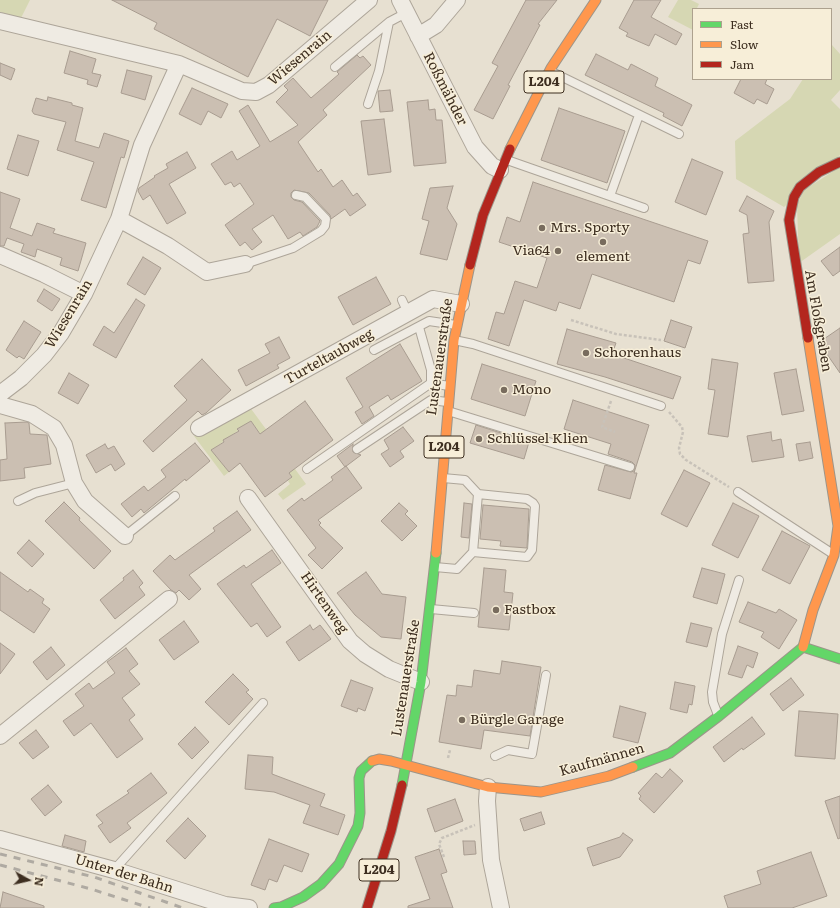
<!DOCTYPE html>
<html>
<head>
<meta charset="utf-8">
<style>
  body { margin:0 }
  #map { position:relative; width:840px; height:908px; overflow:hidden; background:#e7e0d1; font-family:Literata,serif }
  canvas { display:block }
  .legend { position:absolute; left:692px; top:8px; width:140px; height:72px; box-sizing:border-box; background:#f7eed8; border:1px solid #ada18e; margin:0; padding:5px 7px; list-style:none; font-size:12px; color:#3d2e20 }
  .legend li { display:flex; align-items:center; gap:8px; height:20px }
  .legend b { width:20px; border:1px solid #ada18e }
  .north { position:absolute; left:8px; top:860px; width:40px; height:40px; -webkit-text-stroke:3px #f7eed8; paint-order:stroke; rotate:98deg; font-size:11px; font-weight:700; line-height:16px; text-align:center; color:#3d2e20 }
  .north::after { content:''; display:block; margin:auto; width:14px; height:18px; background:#3d2e20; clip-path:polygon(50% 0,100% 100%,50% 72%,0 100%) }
</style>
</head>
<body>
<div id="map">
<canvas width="840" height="908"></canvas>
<ul class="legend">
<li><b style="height:5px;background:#63d668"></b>Fast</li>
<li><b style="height:5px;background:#ff974d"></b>Slow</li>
<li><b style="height:5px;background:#b3261e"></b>Jam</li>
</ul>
<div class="north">N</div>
</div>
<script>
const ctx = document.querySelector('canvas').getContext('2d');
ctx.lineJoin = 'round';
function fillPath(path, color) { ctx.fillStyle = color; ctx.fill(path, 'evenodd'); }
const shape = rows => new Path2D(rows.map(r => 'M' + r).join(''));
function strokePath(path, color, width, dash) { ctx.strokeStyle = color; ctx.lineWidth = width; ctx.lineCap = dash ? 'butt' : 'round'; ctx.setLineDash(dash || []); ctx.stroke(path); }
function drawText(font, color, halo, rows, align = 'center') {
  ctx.font = font + ' Literata,serif'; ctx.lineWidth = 3; ctx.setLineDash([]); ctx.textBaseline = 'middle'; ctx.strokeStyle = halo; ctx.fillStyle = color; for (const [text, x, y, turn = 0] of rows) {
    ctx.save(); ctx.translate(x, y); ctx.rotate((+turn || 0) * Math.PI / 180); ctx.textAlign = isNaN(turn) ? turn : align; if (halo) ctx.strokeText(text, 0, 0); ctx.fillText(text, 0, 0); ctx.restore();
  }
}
const green = shape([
  [0,0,30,0,21,18,0,12],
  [678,0,691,0,699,4,697,8,700,9,693,9,693,30,668,17],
  [832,45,840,54,840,90,831,100,840,109,840,155,784,207,736,179,735,141,790,99,803,79,831,79],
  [840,167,840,234,799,263,797,205,804,190],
  [249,406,306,484,283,500,278,494,290,484,288,481,292,477,251,421,212,450,229,472,224,476,194,436]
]);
const building = shape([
  [112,0,328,0,310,36,277,19,248,77,154,29,157,23,112,0],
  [526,0,557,0,538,24,540,25,508,85,510,86,493,119,474,110,498,66,492,63,526,0],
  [634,0,661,0,651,17,682,34,676,45,655,34,649,46,626,36,628,33,619,28,634,0],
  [70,51,96,59,92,73,101,75,97,87,87,84,88,80,64,73,70,51],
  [596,54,628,70,631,64,658,78,655,86,692,105,682,126,663,116,664,113,585,75,596,54],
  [357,55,360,58,363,56,371,65,323,110,327,115,298,142,318,172,321,169,333,187,342,180,353,196,357,193,366,205,350,216,345,209,331,219,330,215,309,193,294,190,291,193,291,197,294,200,302,202,320,221,317,227,303,236,300,232,288,239,273,215,252,229,262,242,252,250,245,242,240,246,225,225,254,204,240,183,234,187,231,182,225,185,211,164,232,151,237,160,260,146,239,111,248,105,270,142,298,125,276,102,288,90,284,86,293,78,311,98,339,74,337,72,357,55],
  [0,63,15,69,11,80,0,75,0,63],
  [127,70,152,76,145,100,121,93,127,70],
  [741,79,767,79,765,84,774,89,767,104,757,99,754,104,734,93,741,79],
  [192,88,228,104,221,118,208,111,201,125,179,114,192,88],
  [390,90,393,111,380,112,378,91,390,90],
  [48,97,72,103,72,105,83,108,75,141,99,148,104,133,129,141,124,158,121,157,106,208,81,200,94,162,57,150,66,122,34,114,32,111,36,98,47,101,48,97],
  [428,100,429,110,435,109,436,120,442,120,446,163,414,166,407,102,428,100],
  [559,108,625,131,607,183,541,160,559,108],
  [384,119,391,172,368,175,361,121,384,119],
  [18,135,39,141,28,176,7,169,18,135],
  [187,152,196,168,169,184,186,213,167,224,150,195,143,200,138,191,139,188,155,177,154,176,168,168,166,164,187,152],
  [692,159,723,172,706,215,675,202,692,159],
  [533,182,708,241,700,264,688,260,674,302,592,274,580,309,559,302,556,311,524,300,509,346,488,339,496,312,504,314,515,281,537,288,547,258,499,242,507,217,520,222,533,182],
  [453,186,447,208,457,224,447,260,420,254,429,221,422,219,430,188,453,186],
  [0,192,20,199,10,228,32,236,37,223,55,229,53,233,86,243,78,271,60,265,62,258,37,249,35,257,21,252,24,244,7,238,4,246,0,246,0,192],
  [747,196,774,211,769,222,774,281,748,283,743,234,749,233,747,215,739,211,747,196],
  [840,247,840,271,833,276,821,261,840,247],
  [143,257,161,268,145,295,127,284,143,257],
  [376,277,391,304,353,325,338,297,376,277],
  [44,289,60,299,52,311,37,301,44,289],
  [136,299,145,305,116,358,93,345,104,326,114,333,136,299],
  [671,320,692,327,685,348,664,341,671,320],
  [24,321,41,332,24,359,19,356,17,358,6,350,24,321],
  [840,328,840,373,822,347,821,341,840,328],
  [567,329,616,343,612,354,681,377,673,399,605,377,557,364,567,329],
  [279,337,290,358,277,365,279,368,246,386,238,370,270,353,265,344,279,337],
  [400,344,422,381,391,400,388,395,369,407,374,416,362,424,355,412,363,407,346,378,400,344],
  [202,359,231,390,206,413,202,415,198,411,153,452,143,441,187,400,174,386,202,359],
  [712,359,738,363,728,437,708,434,715,390,708,389,712,359],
  [482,364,536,381,525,416,471,399,482,364],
  [796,369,804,411,782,415,774,373,796,369],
  [69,373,89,385,78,404,58,393,69,373],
  [573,400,649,425,634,473,637,473,630,499,598,490,605,465,631,472,634,471,635,465,632,462,608,454,611,444,564,429,573,400],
  [305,401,333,440,289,473,292,477,265,497,240,463,229,472,211,450,224,442,223,440,239,431,237,429,251,421,260,434,305,401],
  [5,423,27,422,29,423,30,434,47,435,51,464,24,468,25,478,0,481,0,460,7,459,5,423],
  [476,425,529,442,524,459,470,443,476,425],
  [403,427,414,441,400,451,404,457,390,467,381,454,389,449,384,440,403,427],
  [771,432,772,441,781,439,784,457,752,462,747,436,771,432],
  [810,442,813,458,799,461,796,444,810,442],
  [195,443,210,461,186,481,185,479,144,513,141,509,132,517,121,504,144,486,148,491,166,477,161,470,195,443],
  [105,444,108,449,114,446,125,464,115,471,111,464,96,473,86,455,105,444],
  [353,444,353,452,361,455,345,467,337,456,353,444],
  [346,466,362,488,318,520,321,523,319,525,343,548,322,569,308,555,316,548,287,510,302,498,304,501,333,480,331,477,346,466],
  [684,470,710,483,687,527,661,514,684,470],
  [64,502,80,518,79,520,111,551,94,569,45,521,64,502],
  [399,503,408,511,405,514,417,526,402,541,381,521,399,503],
  [464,503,472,504,469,538,461,537,464,503],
  [733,503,759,516,738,558,712,545,733,503],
  [483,505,529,509,527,548,500,546,501,541,480,539,483,505],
  [237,511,251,530,189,575,201,589,189,600,179,590,176,593,171,590,153,571,170,555,175,560,215,531,213,528,237,511],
  [782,531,810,546,790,584,762,570,782,531],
  [29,540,44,554,32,567,17,553,29,540],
  [272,550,281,563,251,584,281,627,267,637,257,623,251,627,217,584,244,565,246,568,272,550],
  [484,568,506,570,504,592,513,593,509,630,478,627,484,568],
  [702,568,725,574,717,604,693,597,702,568],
  [133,570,143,583,139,587,145,595,115,619,100,600,124,580,123,578,133,570],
  [0,572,28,592,30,589,44,599,42,603,50,609,34,633,0,610,0,572],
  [366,572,382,594,406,597,401,639,381,637,355,615,337,593,366,572],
  [748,602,776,613,779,609,797,620,779,649,761,637,764,632,739,622,748,602],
  [184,621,199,642,174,660,159,640,184,621],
  [691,623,712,628,707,647,686,642,691,623],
  [310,625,313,630,320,625,331,639,299,661,286,642,310,625],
  [0,643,15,654,0,674,0,643],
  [738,646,758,653,753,668,747,665,742,678,728,674,738,646],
  [51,647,65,665,47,680,33,662,51,647],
  [126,648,138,664,129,671,140,684,122,698,135,715,129,720,143,739,117,758,91,723,74,736,63,721,84,706,75,694,89,683,93,689,115,673,107,662,126,648],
  [502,661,541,667,530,736,484,730,481,749,439,742,447,695,456,696,457,685,472,687,474,670,500,674,502,661],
  [233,674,249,690,246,692,253,699,229,725,205,702,233,674],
  [791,678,804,695,783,711,770,694,791,678],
  [351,680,373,688,365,711,358,708,357,712,341,706,351,680],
  [675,682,695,686,692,705,689,704,687,713,670,709,675,682],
  [620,706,646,713,638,743,613,737,620,706],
  [799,711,838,714,835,759,795,756,799,711],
  [752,717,765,734,743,750,742,748,724,762,713,747,752,717],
  [195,727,209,742,192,759,178,744,195,727],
  [36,730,49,747,33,759,19,743,36,730],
  [248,755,273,757,272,774,325,794,320,806,345,815,338,835,303,823,310,805,274,792,245,789,248,755],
  [670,769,683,781,654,813,639,799,641,796,638,793,656,773,662,778,670,769],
  [151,773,167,793,127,823,131,828,110,843,98,826,103,823,96,815,129,793,127,791,151,773],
  [48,785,62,802,45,816,31,799,48,785],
  [840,796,840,838,838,839,825,801,840,796],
  [455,799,463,821,435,832,427,809,455,799],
  [541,812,545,824,524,831,520,819,541,812],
  [188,818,206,836,185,859,166,841,188,818],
  [623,833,633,840,620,857,593,866,587,848,620,837,623,833],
  [65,835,86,841,84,852,62,846,65,835],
  [269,839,309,854,302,872,284,865,277,882,269,879,265,890,251,885,269,839],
  [463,841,475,841,476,854,464,855,463,841],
  [439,849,447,872,441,874,453,908,408,908,408,906,430,899,415,857,439,849],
  [811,852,827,896,792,908,728,908,724,896,761,884,757,871,811,852],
  [3,892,44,906,44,908,0,908,3,892]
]);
const path = shape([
  [571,320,616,334,661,340],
  [611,401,602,427,615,432],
  [669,412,682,427,683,432,679,448,680,454,686,460,729,487],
  [448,758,450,750],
  [444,857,439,844,442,838,475,825]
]);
const lane = shape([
  [335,67,389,22],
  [550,71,679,134],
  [368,104,379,71,389,22,406,13],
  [507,160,644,208],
  [610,196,639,115],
  [245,264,293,248,321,231,325,226,326,219,305,197,296,195],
  [402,300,408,313],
  [419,327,431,370,431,383],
  [454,340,473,344,661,406],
  [374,350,429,321,456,325],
  [448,411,630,467],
  [357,449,431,400,447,402],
  [307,469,431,383,449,386],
  [738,492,833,554],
  [18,501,35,493,74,483],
  [125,536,175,496],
  [473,552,527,557,532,550,535,506,533,503,527,499,478,494],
  [435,567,457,569,473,552,478,494,465,480,443,478],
  [431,609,474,613],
  [718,715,713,702,712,692,722,634,739,580],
  [495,756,508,750,532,754,546,675],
  [114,870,263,703]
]);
const street = shape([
  [400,0,475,147,492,166,500,170],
  [0,21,179,64,242,91,256,92,269,85,369,0],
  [418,36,436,25,457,0],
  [119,219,168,246,207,272,245,264],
  [0,255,44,274,84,294],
  [0,394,21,378,44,355,61,333,84,294,119,219,142,145,179,64],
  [0,405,32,414,54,428,64,445,74,483,85,501,125,536],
  [199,428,433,299,461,304],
  [248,498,350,641,365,654,389,669,421,682],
  [0,736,169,599],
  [488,787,487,801,491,860,501,908],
  [0,839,114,870,225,905,249,908]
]);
const fast = shape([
  [633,767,670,753,719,716,803,647,840,659],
  [402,785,421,682,436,553],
  [274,908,281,907,303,897,321,884,339,864,358,826,360,813,359,778,361,771,372,761]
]);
const slow = shape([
  [510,149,551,68,596,0],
  [436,553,454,340,470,265],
  [803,647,813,610,834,555,838,526,808,338],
  [372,761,379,759,391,761,488,787,541,792,609,776,633,767]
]);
const jam = shape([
  [470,265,483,215,510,149],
  [808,338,789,220,794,197,800,187,819,172,840,162],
  [367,908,391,831,402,785]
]);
const rail = shape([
  [0,854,94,877,183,908],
  [0,865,91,889,150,908]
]);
const markers = [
  [542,228,4,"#786c5e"],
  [603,242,4,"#786c5e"],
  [558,251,4,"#786c5e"],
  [586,353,4,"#786c5e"],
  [504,390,4,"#786c5e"],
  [479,439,4,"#786c5e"],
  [496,610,4,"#786c5e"],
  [462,720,4,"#786c5e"]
];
const shields = [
  [544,82,40],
  [444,447,40],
  [379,870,40]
];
const shieldNames = [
  ["L204",544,82],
  ["L204",444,447],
  ["L204",379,870]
];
const streetNames = [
  ["Wiesenrain",300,58,-40],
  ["Roßmähder",445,89,63],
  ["Wiesenrain",69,314,-59],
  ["Am Floßgraben",818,321,80],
  ["Turteltaubweg",329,357,-29],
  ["Lustenauerstraße",440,357,-82],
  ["Hirtenweg",324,603,55],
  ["Lustenauerstraße",406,678,-81],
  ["Kaufmännen",602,760,-16],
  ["Unter der Bahn",124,874,17]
];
const poiNames = [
  ["Mrs. Sporty",550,228],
  ["Via64",550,251,"right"],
  ["element",603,257,"center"],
  ["Schorenhaus",594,353],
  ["Mono",512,390],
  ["Schlüssel Klien",487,439],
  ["Fastbox",504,610],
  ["Bürgle Garage",470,720]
];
fillPath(green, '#d6d7b3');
fillPath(building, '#cbbfb2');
strokePath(building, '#a89c90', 1);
strokePath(lane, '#ada599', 10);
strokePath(street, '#ada599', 18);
strokePath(fast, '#9c958a', 11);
strokePath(slow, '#9c958a', 11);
strokePath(jam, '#9c958a', 11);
strokePath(path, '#c8c2b9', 2.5, [3, 2]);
strokePath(lane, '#efebe3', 8);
strokePath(street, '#efebe3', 16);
strokePath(fast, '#63d668', 9);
strokePath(slow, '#ff974d', 9);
strokePath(jam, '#b3261e', 9);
strokePath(rail, '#afaaa2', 3, [7, 7]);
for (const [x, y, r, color] of markers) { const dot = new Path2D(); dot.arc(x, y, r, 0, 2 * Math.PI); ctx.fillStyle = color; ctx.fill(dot); strokePath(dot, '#f7eed8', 1.5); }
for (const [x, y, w] of shields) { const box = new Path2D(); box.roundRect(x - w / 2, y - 11, w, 22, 3); ctx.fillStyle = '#f7eed8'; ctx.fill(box); strokePath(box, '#3d2e20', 1); }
drawText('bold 13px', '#3d2e20', null, shieldNames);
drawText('14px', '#3d2e20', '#f7eed8', streetNames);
drawText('14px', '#3d2e20', '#f7eed8', poiNames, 'left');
</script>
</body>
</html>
